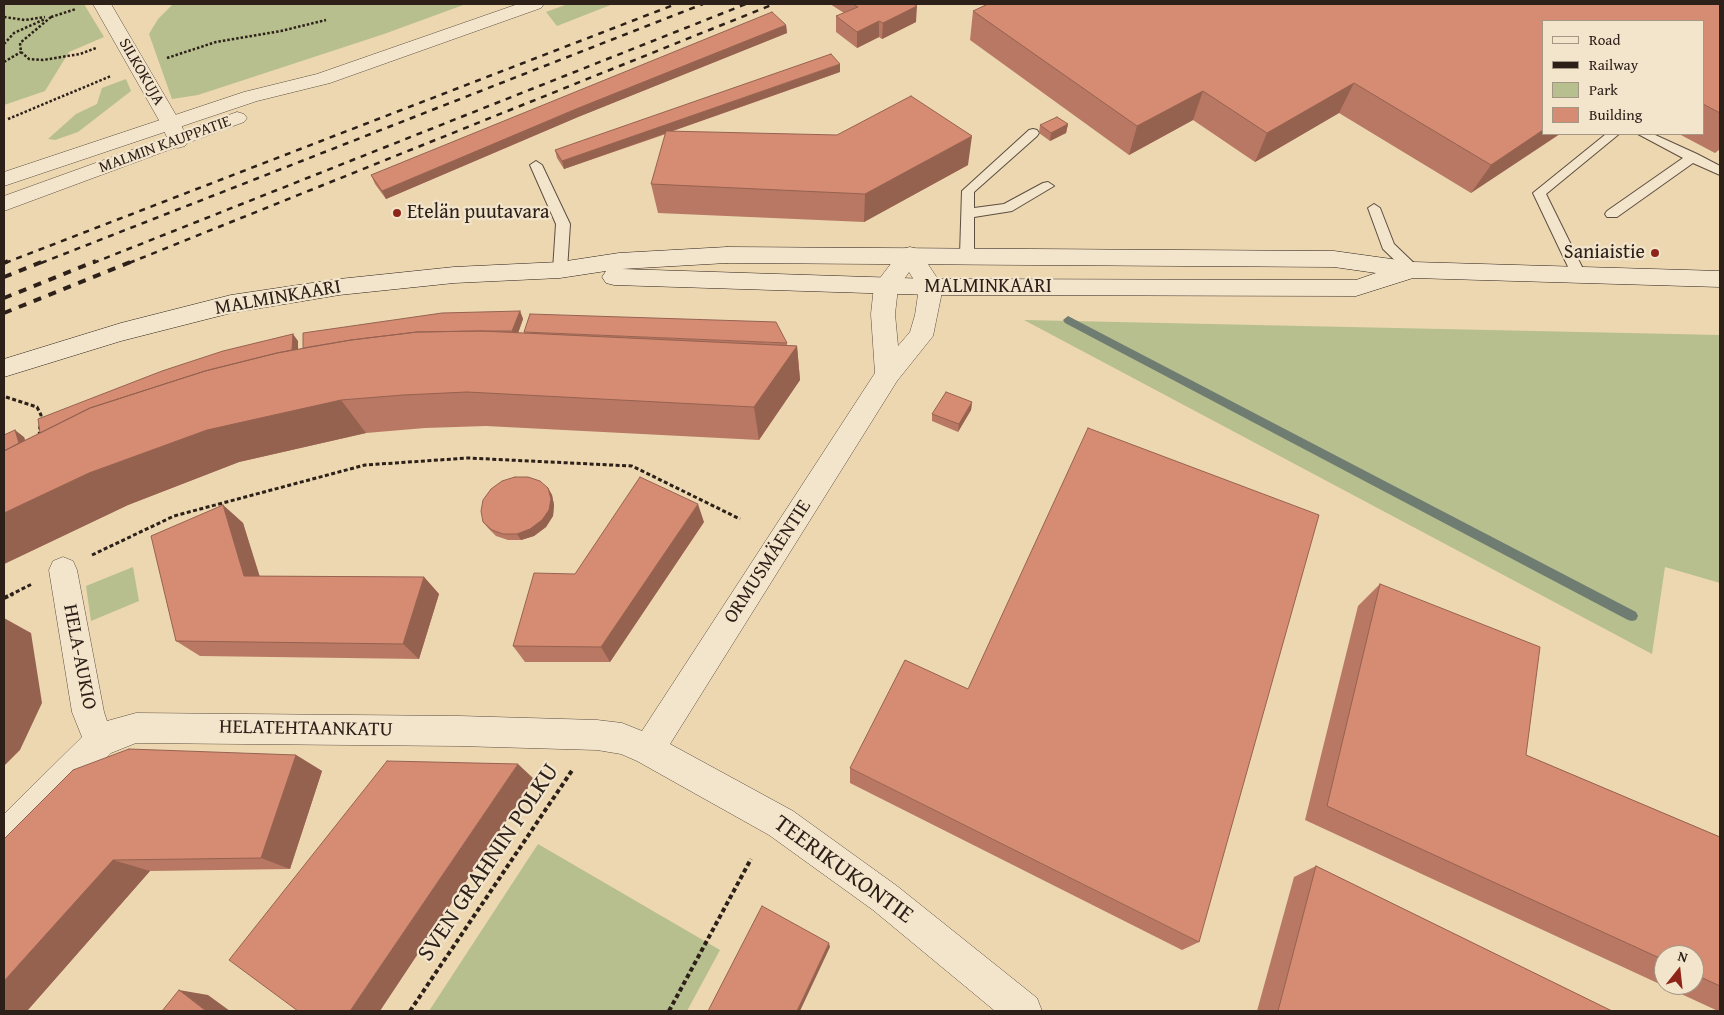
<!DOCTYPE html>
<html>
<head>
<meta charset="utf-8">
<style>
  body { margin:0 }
  #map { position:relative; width:1724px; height:1015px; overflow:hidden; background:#ecd7b1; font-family:"Gentium Book Plus",serif }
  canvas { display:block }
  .frame { position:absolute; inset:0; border:5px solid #2d2019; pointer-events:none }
  .legend { position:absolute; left:1542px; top:20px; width:162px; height:115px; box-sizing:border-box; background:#f3e5cc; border:1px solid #a49684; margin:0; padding:6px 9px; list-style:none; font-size:15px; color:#2d2019 }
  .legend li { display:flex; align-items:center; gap:10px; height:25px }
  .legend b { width:25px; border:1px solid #a49684 }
  .north { position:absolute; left:1654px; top:945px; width:50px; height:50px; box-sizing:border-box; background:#f3e5cc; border:1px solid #a49684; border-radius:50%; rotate:16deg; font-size:14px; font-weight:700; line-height:20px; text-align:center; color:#2d2019 }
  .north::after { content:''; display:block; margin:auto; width:18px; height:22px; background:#8f2418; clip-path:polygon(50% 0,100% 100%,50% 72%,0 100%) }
</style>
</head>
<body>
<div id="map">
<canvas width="1724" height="1015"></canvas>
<div class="frame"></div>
<ul class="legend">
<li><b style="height:6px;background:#f3e5cc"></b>Road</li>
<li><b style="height:6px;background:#2d2019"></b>Railway</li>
<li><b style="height:14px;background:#b6bf8d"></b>Park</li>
<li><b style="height:14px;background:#d68c73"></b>Building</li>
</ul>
<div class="north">N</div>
</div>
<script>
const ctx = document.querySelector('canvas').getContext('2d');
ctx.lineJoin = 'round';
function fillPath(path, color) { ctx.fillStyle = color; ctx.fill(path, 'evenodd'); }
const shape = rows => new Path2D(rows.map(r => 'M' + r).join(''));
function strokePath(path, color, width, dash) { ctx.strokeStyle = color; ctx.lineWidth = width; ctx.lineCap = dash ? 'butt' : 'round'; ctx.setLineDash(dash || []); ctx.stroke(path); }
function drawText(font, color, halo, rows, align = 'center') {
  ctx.font = font + ' "Gentium Book Plus",serif'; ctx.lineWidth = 4.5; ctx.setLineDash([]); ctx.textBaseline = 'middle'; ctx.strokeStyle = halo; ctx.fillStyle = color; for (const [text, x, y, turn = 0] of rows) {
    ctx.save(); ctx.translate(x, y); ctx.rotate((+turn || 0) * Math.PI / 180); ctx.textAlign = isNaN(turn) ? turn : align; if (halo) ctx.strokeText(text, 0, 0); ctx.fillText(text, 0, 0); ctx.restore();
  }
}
const green = shape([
  [4,4,84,4,104,37,69,52,45,91,4,105],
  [173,4,466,4,384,34,198,95,172,99,149,34,158,19],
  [568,4,613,4,557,26,546,12],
  [126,79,131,91,78,132,55,140,48,139,76,114,97,104,102,88],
  [1024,320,1720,335,1720,583,1665,567,1652,654],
  [133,567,139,601,91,621,86,586],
  [538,844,720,950,687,1011,429,1011]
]);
const stream = shape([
  [1068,316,1636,612,1638,616,1636,620,1632,621,1628,620,1065,323,1063,320,1068,316]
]);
const pathFar2 = shape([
  [4,17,25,20,45,17],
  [51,17,20,43,21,52,29,59,43,60,80,54,96,48],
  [51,17,76,9],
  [4,44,14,33,45,19],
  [167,58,216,42,281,31,326,20],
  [4,62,21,52],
  [8,119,111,76]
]);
const pathFar1 = shape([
  [6,397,37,407,41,415,39,437],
  [92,555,174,516,365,465,468,458,632,466,740,519],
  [10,595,32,584]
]);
const path = shape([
  [4,598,13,594],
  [410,1011,573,769],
  [669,1011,751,859]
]);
const service = shape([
  [1033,129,1037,130,1039,133,1037,136,974,192,974,208,1004,204,1043,183,1048,182,1054,186,1012,211,974,217,974,255,972,258,962,258,960,255,962,191,1029,130,1033,129],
  [1606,134,1619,134,1546,194,1585,273,1578,278,1571,273,1533,193,1606,134],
  [1638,134,1653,134,1697,154,1720,166,1720,175,1693,163,1617,217,1607,217,1605,214,1607,211,1683,158,1638,134],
  [536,161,542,165,570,224,567,270,560,275,553,270,556,224,530,165,536,161],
  [1374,204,1380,208,1394,244,1418,267,1420,270,1418,273,1408,273,1383,249,1368,208,1374,204]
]);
const minor = shape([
  [93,4,111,4,180,122,188,141,185,146,178,148,171,146,160,122,93,4],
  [910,247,918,249,943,287,933,336,897,381,670,744,793,811,897,886,1037,998,1042,1011,995,1011,873,910,769,835,637,761,621,754,597,750,459,746,136,743,111,753,16,849,4,854,4,814,82,737,72,712,49,570,53,561,63,557,73,561,77,570,104,712,107,721,136,713,459,716,597,720,622,723,642,731,875,373,871,314,874,286,902,249,910,247],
  [909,272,919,288,915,315,910,332,898,346,895,314,898,288,909,272]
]);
const tertiary = shape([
  [518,4,544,4,541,8,330,83,257,101,4,186,4,172,244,92,317,74,518,4],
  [237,112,244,114,247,118,244,122,4,211,4,196,237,112]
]);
const secondary = shape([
  [727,247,1334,251,1413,262,1720,271,1720,287,1413,278,1356,296,931,295,614,285,606,283,602,277,606,271,560,278,454,283,339,295,231,313,121,341,4,377,4,359,121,323,231,295,339,279,454,267,560,262,619,253,727,247],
  [727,263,1334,267,1376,273,1356,280,931,279,622,269,727,263]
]);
const railFar1 = shape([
  [5,263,676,4],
  [41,263,703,4],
  [93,263,746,4],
  [129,263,774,4]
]);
const rail = shape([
  [4,263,8,261],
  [4,277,44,261],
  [4,298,96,261],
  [4,313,133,261]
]);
const wall = shape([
  [830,4,913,4,916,22,882,39,879,37,857,48,836,32,836,16,844,13],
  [1720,4,1720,149,1715,153,1679,134,1703,134,1703,21,1543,21,1543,134,1471,193,1339,113,1255,162,1193,120,1129,155,970,40,973,11],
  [786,25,787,33,578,117,386,199,375,184,371,175],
  [840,72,673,131,968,165,864,222,658,213,651,184,666,134,564,169,557,158,555,150],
  [1068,124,1066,133,1050,141,1039,133,1040,125],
  [520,311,523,319,518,333,524,333,524,332,787,343,787,345,797,346,800,380,759,440,486,426,425,428,366,433,239,462,128,505,4,564,24,437,25,440,40,433,298,341,298,349],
  [972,402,971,410,958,432,932,421,932,414],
  [548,488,552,495,554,505,553,516,546,527,534,536,521,540,508,540,496,536,488,528,483,522],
  [223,505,243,523,259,576,424,577,439,594,419,659,200,656,176,641],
  [704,522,610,662,525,662,513,646,575,574],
  [1380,584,1526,755,1720,837,1720,1011,1718,1011,1305,820,1358,606],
  [1664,955,1694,955,1694,985,1664,985],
  [296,755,322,771,290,869,150,871,27,1011,4,1011,73,770],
  [850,768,1199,942,1182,950,850,783],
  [1316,866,1612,1011,1257,1011,1294,877]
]);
const shadedWall = shape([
  [917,6,916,22,882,39,883,23],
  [879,21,879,37,857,48,857,32],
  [786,25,787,33,578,117,386,199,382,191,576,109],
  [840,64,840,72,564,169,562,161],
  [1354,83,1339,113,1255,162,1267,133],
  [1203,91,1193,120,1129,155,1137,126],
  [1068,124,1066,133,1050,141,1051,133],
  [1543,130,1543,134,1560,134,1471,193,1491,165],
  [972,136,968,165,864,222,865,194],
  [520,311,523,319,516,339,512,331],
  [293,334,298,341,298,361,50,448],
  [797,346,800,380,759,440,754,407],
  [341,400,366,433,239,462,128,505,4,564,4,513,89,473,207,430],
  [972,402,971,410,958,432,959,424],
  [15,430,24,437,30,457,4,469],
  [548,488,552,495,554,505,553,516,546,527,534,536,521,540,517,534],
  [698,504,704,522,610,662,601,647],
  [223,505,243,523,265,593,244,576],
  [424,577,439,594,419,659,403,644],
  [4,618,31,633,42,703,20,750,4,766],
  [296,755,322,771,290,869,261,858],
  [518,764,534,779,380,1011,350,1011],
  [113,860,150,871,27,1011,4,1011,4,981],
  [829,943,830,947,800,1011,797,1011],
  [179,990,208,995,230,1011,206,1011]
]);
const building = shape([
  [853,4,913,4,917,6,883,23,879,21,857,32,836,16,858,7,853,4],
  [988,4,1720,4,1720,113,1703,104,1703,21,1543,21,1543,130,1491,165,1354,83,1267,133,1203,91,1137,126,973,11,988,4],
  [772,12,786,25,576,109,382,191,371,175,772,12],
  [831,54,840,64,562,161,555,150,831,54],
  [911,96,972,136,865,194,651,184,666,131,837,135,911,96],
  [1057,117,1068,124,1051,133,1040,125,1057,117],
  [520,311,512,331,481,331,417,332,351,340,303,348,303,333,442,313,520,311],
  [530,314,776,322,787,343,524,332,530,314],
  [481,331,797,346,754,407,467,392,403,395,341,400,207,430,89,473,4,513,4,451,90,408,205,371,277,353,351,340,417,332,481,331],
  [293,334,292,350,277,353,205,371,90,408,40,433,38,419,162,371,223,351,293,334],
  [946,392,972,402,959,424,932,414,946,392],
  [1088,428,1319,515,1199,942,850,768,905,660,968,689,1088,428],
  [15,430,19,443,4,451,4,435,15,430],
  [515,477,528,477,540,481,548,488,551,499,549,510,542,520,530,529,517,534,503,534,492,530,483,522,481,511,483,500,491,489,502,481,515,477],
  [640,477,698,504,601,647,513,646,534,573,575,574,640,477],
  [223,505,244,576,424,577,403,644,176,641,151,536,223,505],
  [1380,584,1540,647,1526,755,1720,837,1720,986,1694,974,1694,955,1664,955,1664,960,1327,806,1380,584],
  [129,749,296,755,261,858,113,860,4,981,4,839,73,770,129,749],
  [387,761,518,764,350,1011,298,1011,229,960,387,761],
  [1316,866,1612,1011,1278,1011,1316,866],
  [762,906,829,943,797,1011,708,1011,762,906],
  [179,990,206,1011,162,1011,179,990]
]);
const markers = [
  [397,213,5,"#8f2418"],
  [1655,253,5,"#8f2418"]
];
const farStreetnames = [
  ["SILKOKUJA",141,72,60],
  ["MALMIN KAUPPATIE",165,145,-20]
];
const poiNames = [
  ["Etelän puutavara",407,213],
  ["Saniaistie",1645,253,"right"]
];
const streetNames = [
  ["MALMINKAARI",988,287],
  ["MALMINKAARI",278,298,-10],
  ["ORMUSMÄENTIE",768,562,-57],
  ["HELA-AUKIO",79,657,79],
  ["HELATEHTAANKATU",306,729,1]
];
const nearStreetnames = [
  ["SVEN GRAHNIN POLKU",489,863,-56],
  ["TEERIKUKONTIE",843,870,36]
];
fillPath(green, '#b6bf8d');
fillPath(stream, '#6e7c71');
strokePath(service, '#5d4e3f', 2);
strokePath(minor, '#5d4e3f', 1);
strokePath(tertiary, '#5d4e3f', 1);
strokePath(secondary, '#2d2019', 1);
strokePath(pathFar2, '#2d2019', 2.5, [2.5, 2]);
strokePath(pathFar1, '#2d2019', 3, [4, 2.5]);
strokePath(path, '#2d2019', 4, [4.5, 3]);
fillPath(service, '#f3e5cc');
fillPath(minor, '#f3e5cc');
fillPath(tertiary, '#f3e5cc');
fillPath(secondary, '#f3e5cc');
strokePath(railFar1, '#2d2019', 2.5, [6, 6]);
strokePath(rail, '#2d2019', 4, [8, 8]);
fillPath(wall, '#b87863');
fillPath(shadedWall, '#966250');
fillPath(building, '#d68c73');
strokePath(building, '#966250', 1);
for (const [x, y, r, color] of markers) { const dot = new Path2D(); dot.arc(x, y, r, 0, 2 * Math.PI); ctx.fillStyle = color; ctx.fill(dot); strokePath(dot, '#f3e5cc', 2); }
drawText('16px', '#2d2019', '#f3e5cc', farStreetnames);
drawText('20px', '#2d2019', '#f3e5cc', poiNames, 'left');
drawText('20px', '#2d2019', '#f3e5cc', streetNames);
drawText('24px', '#2d2019', '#f3e5cc', nearStreetnames);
</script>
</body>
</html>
